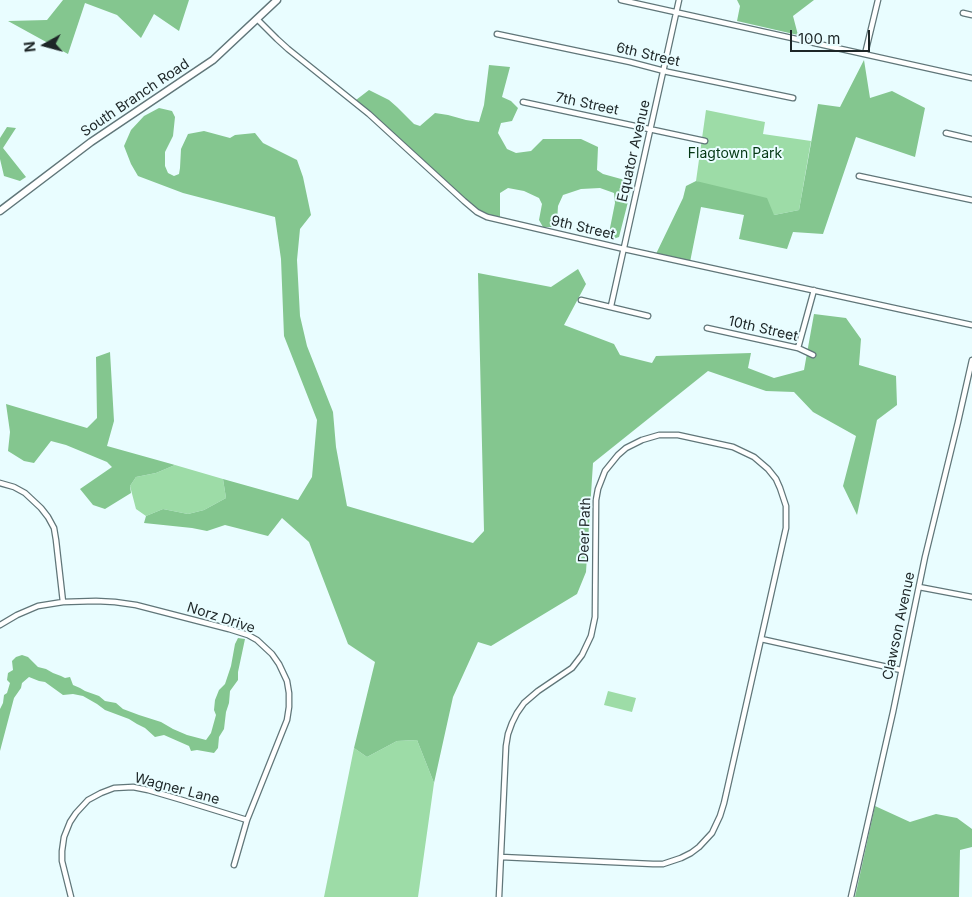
<!DOCTYPE html>
<html>
<head>
<meta charset="utf-8">
<style>
  body { margin:0 }
  #map { position:relative; width:972px; height:897px; overflow:hidden; background:#e9fdff; font-family:Inter,sans-serif }
  canvas { display:block }
  .north { position:absolute; left:20px; top:20px; width:50px; height:50px; -webkit-text-stroke:4px #e9fdff; paint-order:stroke; rotate:263deg; font-size:14px; font-weight:700; line-height:20px; text-align:center; color:#1d2627 }
  .north::after { content:''; display:block; margin:auto; width:18px; height:22px; background:#1d2627; clip-path:polygon(50% 0,100% 100%,50% 72%,0 100%) }
  .scale { position:absolute; left:790px; top:30px; width:80px; height:22px; box-sizing:border-box; border:2px solid #1d2627; border-top:0; padding-left:6px; font-size:15px; line-height:18px; white-space:nowrap; color:#1d2627; -webkit-text-stroke:4px #e9fdff; paint-order:stroke }
</style>
</head>
<body>
<div id="map">
<canvas width="972" height="897"></canvas>
<div class="north">N</div>
<div class="scale">100 m</div>
</div>
<script>
const ctx = document.querySelector('canvas').getContext('2d');
ctx.lineJoin = 'round';
function fillPath(path, color) { ctx.fillStyle = color; ctx.fill(path, 'evenodd'); }
const shape = rows => new Path2D(rows.map(r => 'M' + r).join(''));
function strokePath(path, color, width, dash) { ctx.strokeStyle = color; ctx.lineWidth = width; ctx.lineCap = dash ? 'butt' : 'round'; ctx.setLineDash(dash || []); ctx.stroke(path); }
function drawText(font, color, halo, rows, align = 'center') {
  ctx.font = font + ' Inter,sans-serif'; ctx.lineWidth = 4; ctx.setLineDash([]); ctx.textBaseline = 'middle'; ctx.strokeStyle = halo; ctx.fillStyle = color; for (const [text, x, y, turn = 0] of rows) {
    ctx.save(); ctx.translate(x, y); ctx.rotate((+turn || 0) * Math.PI / 180); ctx.textAlign = isNaN(turn) ? turn : align; if (halo) ctx.strokeText(text, 0, 0); ctx.fillText(text, 0, 0); ctx.restore();
  }
}
const green = shape([
  [706,110,765,122,763,134,811,141,799,210,774,215,696,181],
  [175,465,223,479,226,498,204,510,188,514,163,509,146,516,136,509,130,486,136,477,156,473],
  [608,691,636,698,632,712,604,705],
  [417,740,434,783,418,897,324,897,354,748,367,757,397,741]
]);
const forest = shape([
  [63,0,189,0,179,31,154,14,141,38,117,15,85,3,68,54,8,21,47,20],
  [737,0,814,0,793,16,798,35,737,21,740,6],
  [864,60,870,98,892,91,925,108,915,157,856,137,823,234,793,232,787,249,739,239,744,215,701,207,690,262,655,256,683,198,686,186,696,181,767,198,774,215,799,210,818,104,840,107],
  [489,65,510,67,502,97,511,101,518,108,512,121,501,123,498,133,507,149,516,153,531,151,543,139,581,139,598,147,597,170,603,174,632,182,630,194,619,237,610,240,609,233,615,203,614,193,600,188,581,189,563,195,558,206,557,222,553,227,543,227,539,220,542,204,539,198,524,191,508,188,500,193,500,218,487,215,477,209,356,100,369,90,389,100,397,107,414,124,420,126,435,113,448,115,466,120,479,122,484,105],
  [159,108,172,111,175,117,173,136,165,152,165,166,168,173,174,176,179,174,180,168,181,149,188,134,204,131,230,138,235,135,255,133,263,143,297,160,303,177,311,215,300,229,297,260,300,316,307,346,333,412,336,447,347,506,473,543,484,531,478,273,551,287,578,269,586,284,564,325,614,344,620,355,652,363,656,356,751,353,748,368,774,378,804,370,814,314,846,318,861,339,859,365,896,376,897,405,877,420,857,515,843,486,856,436,813,412,794,392,766,391,708,371,593,463,586,572,577,594,491,646,478,642,453,697,434,783,417,740,397,741,367,757,354,748,375,662,348,644,309,542,282,518,268,536,225,525,207,531,192,528,144,523,146,516,163,509,188,514,204,510,226,498,223,479,298,500,312,477,317,420,284,336,281,259,275,217,183,193,138,176,131,164,124,146,131,130,144,116],
  [7,127,16,128,3,148,26,177,20,181,4,176,0,159,0,138],
  [110,352,114,421,107,446,175,465,156,473,136,477,130,486,131,493,105,509,93,505,80,489,112,467,107,462,66,445,51,441,34,463,24,461,8,451,10,432,6,404,87,428,97,418,96,357],
  [238,638,245,639,238,672,238,680,230,691,229,703,226,712,224,729,219,737,218,748,214,753,197,750,191,751,189,746,164,735,155,737,145,728,137,724,129,719,105,710,97,704,83,696,73,694,63,695,45,682,39,681,29,677,22,683,21,688,14,698,0,751,0,709,3,703,4,695,7,693,10,683,7,680,8,673,13,670,12,661,16,657,22,655,28,657,38,667,46,669,53,673,61,676,65,678,70,677,73,685,80,688,85,691,99,696,105,701,116,703,123,709,139,715,161,722,173,729,187,735,206,740,211,733,216,715,214,710,215,700,219,690,225,684,231,666,235,644],
  [875,806,910,822,936,814,957,818,972,829,972,847,960,850,959,897,855,897]
]);
const street = shape([
  [621,0,972,78],
  [963,13,972,15],
  [257,19,277,39,288,49,369,114,464,201,477,212,487,217,624,249,972,325],
  [497,34,630,62,668,72,793,98],
  [865,54,878,0],
  [523,102,705,141],
  [946,133,972,139],
  [859,176,972,200],
  [581,300,648,316],
  [611,306,679,0],
  [707,328,798,348,813,355],
  [798,348,814,290],
  [0,483,14,487,25,493,41,508,48,517,54,528,56,540,63,602],
  [919,587,972,597],
  [0,625,17,615,38,606,63,602,96,601,115,602,136,605,229,629,248,635,257,640,272,654,279,664,287,681,289,693,289,707,287,720,247,820,234,865],
  [761,639,901,670],
  [71,897,62,861,62,851,64,837,70,822,76,813,88,800,101,793,114,788,133,787,148,790,182,800,247,820],
  [499,897,506,746,508,734,512,723,517,713,524,703,538,691,572,668,582,655,591,636,595,617,596,500,598,489,605,471,618,455,626,448,642,440,659,435,678,435,733,447,754,457,768,469,776,479,780,488,786,506,786,528,724,803,720,816,712,833,699,847,691,853,681,858,663,864,653,864,501,857],
  [851,897,893,712,925,557,958,422,972,360]
]);
const secondary = shape([
  [0,211,91,142,213,60,277,0]
]);
const streetNames = [
  ["6th Street",648,55,13],
  ["South Branch Road",135,98,-34],
  ["7th Street",587,104,12],
  ["Equator Avenue",634,151,-77],
  ["9th Street",583,228,13],
  ["10th Street",763,329,13],
  ["Deer Path",585,530,-88],
  ["Norz Drive",221,618,18],
  ["Clawson Avenue",899,626,-78],
  ["Wagner Lane",177,789,15]
];
const parkNames = [
  ["Flagtown Park",735,154]
];
fillPath(green, '#9ddca7');
fillPath(forest, '#84c68f');
strokePath(street, '#607679', 7);
strokePath(secondary, '#607679', 9);
strokePath(street, '#fff', 4.5);
strokePath(secondary, '#fff', 6);
drawText('14px', '#1d2627', '#e9fdff', streetNames);
drawText('14px', '#043814', '#e9fdff', parkNames);
</script>
</body>
</html>
